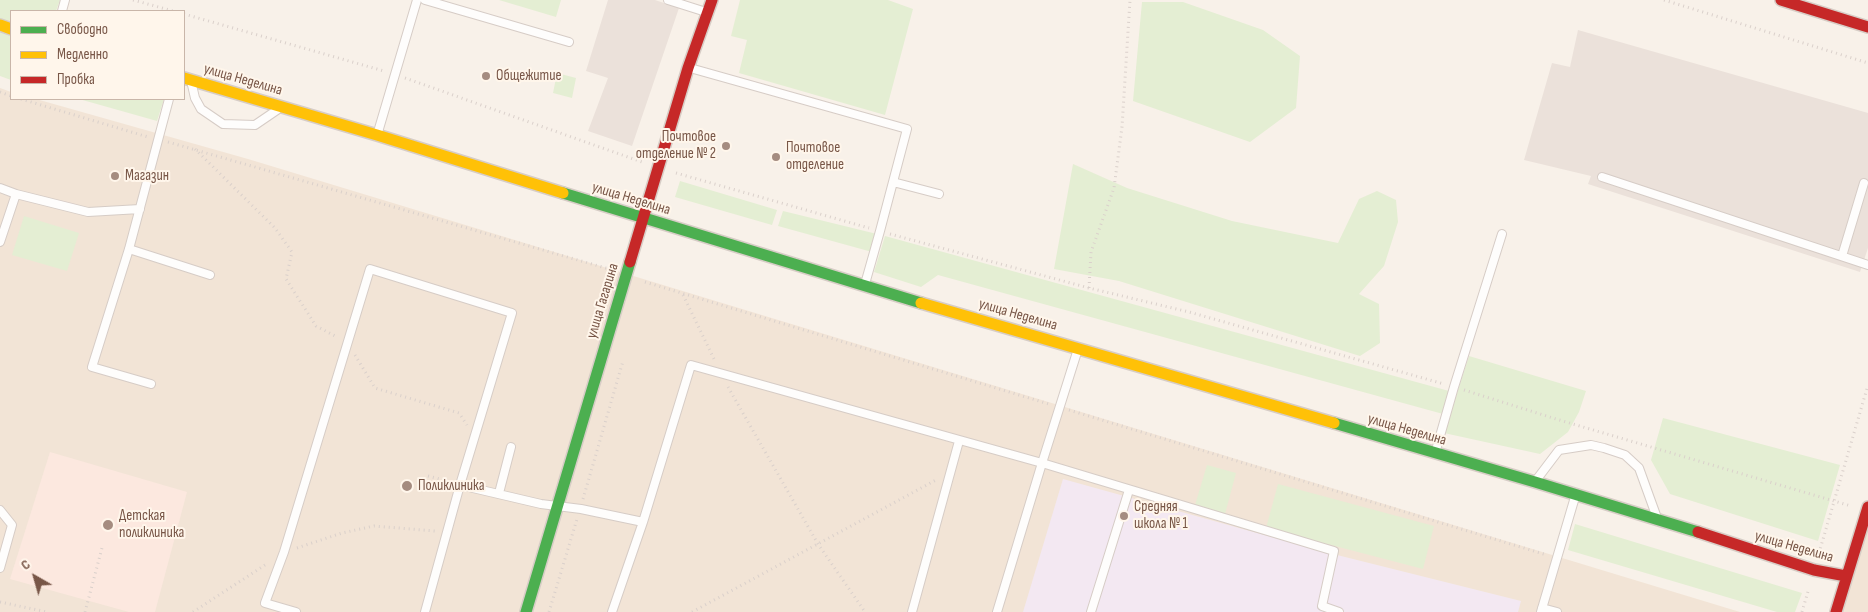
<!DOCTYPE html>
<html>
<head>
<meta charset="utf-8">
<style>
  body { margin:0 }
  #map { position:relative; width:1868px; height:612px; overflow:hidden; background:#f8f1e9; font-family:"Sofia Sans Condensed",sans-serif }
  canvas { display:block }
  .legend { position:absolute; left:10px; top:10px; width:175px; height:90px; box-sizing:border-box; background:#fff6eb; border:1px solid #c9b6a9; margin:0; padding:6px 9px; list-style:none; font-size:15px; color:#785647 }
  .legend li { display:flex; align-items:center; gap:10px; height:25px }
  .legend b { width:25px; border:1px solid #c9b6a9 }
  .north { position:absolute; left:10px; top:552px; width:50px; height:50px; -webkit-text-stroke:4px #fff6eb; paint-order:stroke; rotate:322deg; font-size:14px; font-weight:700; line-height:20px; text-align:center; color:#785647 }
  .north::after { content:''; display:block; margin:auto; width:18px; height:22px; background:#785647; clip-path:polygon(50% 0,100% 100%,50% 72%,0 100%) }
</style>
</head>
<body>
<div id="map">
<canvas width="1868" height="612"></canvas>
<ul class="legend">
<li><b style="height:6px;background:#4caf50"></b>Свободно</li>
<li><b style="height:6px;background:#ffc107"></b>Медленно</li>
<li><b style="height:6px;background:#c62828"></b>Пробка</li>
</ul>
<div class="north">С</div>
</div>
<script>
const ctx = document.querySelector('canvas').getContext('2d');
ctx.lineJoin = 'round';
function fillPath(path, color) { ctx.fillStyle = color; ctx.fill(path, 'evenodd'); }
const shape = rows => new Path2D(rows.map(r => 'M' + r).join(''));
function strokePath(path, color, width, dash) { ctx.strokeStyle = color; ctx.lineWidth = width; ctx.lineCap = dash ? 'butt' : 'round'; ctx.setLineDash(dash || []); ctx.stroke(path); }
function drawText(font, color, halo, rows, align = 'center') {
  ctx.font = font + ' "Sofia Sans Condensed",sans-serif'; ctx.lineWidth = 4; ctx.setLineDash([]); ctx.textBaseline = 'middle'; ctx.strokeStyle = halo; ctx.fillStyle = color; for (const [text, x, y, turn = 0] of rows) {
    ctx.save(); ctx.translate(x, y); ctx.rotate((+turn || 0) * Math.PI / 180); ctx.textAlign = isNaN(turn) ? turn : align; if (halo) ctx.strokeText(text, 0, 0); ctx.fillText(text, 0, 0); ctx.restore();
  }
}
const residential = shape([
  [0,88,11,92,11,99,36,99,248,159,1740,612,0,612],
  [1868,523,1868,612,1842,612]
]);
const commercial = shape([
  [50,452,187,492,155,612,129,612,10,579]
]);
const industrial = shape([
  [608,0,655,0,679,8,632,146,588,131,608,78,586,71],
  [1578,30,1868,113,1868,248,1860,272,1588,184,1591,176,1524,160,1552,63,1570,67]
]);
const education = shape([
  [1063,479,1329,553,1521,601,1518,612,1023,612]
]);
const green = shape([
  [0,0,60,0,56,11,11,11,11,22,0,19],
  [499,0,561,0,556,17],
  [740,0,888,0,913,9,885,115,739,73,747,40,731,36],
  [1142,2,1183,2,1263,30,1300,56,1296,108,1250,142,1133,101],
  [0,32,11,35,11,80,0,76],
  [557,73,576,78,572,98,553,93],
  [79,99,164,99,157,121],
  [1073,164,1127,188,1232,221,1338,243,1359,199,1377,191,1396,200,1398,222,1384,266,1359,294,1379,304,1380,343,1360,356,1119,281,1054,269],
  [680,181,777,210,772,225,675,197],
  [783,211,877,234,872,252,778,226],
  [24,216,79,233,67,271,12,255],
  [885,236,1449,391,1443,414,938,275,921,287,874,272],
  [1469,356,1586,391,1579,412,1568,432,1540,454,1444,433],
  [1663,418,1840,465,1818,541,1670,494,1651,460],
  [1207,465,1236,473,1225,514,1195,505],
  [1278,484,1434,526,1423,569,1266,528],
  [1575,524,1802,593,1795,612,1777,612,1568,550]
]);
const path = shape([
  [133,0,173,11],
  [1664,0,1868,63],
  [184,14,384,71],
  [405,78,642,162],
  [0,92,11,96],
  [21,99,148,137],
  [168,142,609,269],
  [195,149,275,228,292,252,286,279,316,326,337,337],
  [676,173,869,228],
  [890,234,1089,288,1189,312,1444,384],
  [645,282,1049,404],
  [1089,288,1091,252,1114,188,1122,127,1130,0],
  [683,295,714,359],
  [355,355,375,388,459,413,467,425],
  [728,387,818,544,865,612],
  [1464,390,1556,419,1851,506],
  [1069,410,1547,555],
  [428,476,447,481],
  [583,499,623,361],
  [297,548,342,533,374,526,435,531],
  [1819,553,1868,385],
  [0,602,47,612],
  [85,612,102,548],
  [193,612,268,563],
  [549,612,577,519],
  [692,612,936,480],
  [1802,612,1809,588]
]);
const lane = shape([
  [425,0,569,42],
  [668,0,706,12],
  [62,11,65,0],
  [690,68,907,129,880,231,865,284],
  [192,85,195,98,201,109,223,124,255,125,277,110],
  [378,132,417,0],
  [1602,177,1868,265],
  [893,182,939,194],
  [0,188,16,194],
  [0,242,16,194,88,212,140,209],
  [129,249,210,275],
  [1842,256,1864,183],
  [151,384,92,367,129,249,169,99],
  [1436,450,1454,387,1502,234],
  [1537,479,1559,450,1591,445,1604,448,1625,455,1639,468,1656,515],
  [460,485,541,504,581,509,643,522],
  [499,493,511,447],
  [0,510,12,525,0,568],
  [1542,608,1557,612],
  [296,612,265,603,284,552,370,269,512,313,460,485,425,612],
  [612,612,643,522,691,365,1042,463,1078,349],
  [912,612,959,441],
  [997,612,1042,463,1334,551,1322,606,1339,612],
  [1091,612,1129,490],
  [1541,612,1575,497]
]);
const fast = shape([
  [563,193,921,303],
  [1334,423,1535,482,1698,532],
  [526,612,630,262]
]);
const slow = shape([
  [0,25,11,29],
  [184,78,377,135,563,193],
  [921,303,1334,423]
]);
const jam = shape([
  [1781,0,1868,27],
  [630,262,688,68,712,0],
  [1698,532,1814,570,1846,576],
  [1836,612,1868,507]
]);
const markers = [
  [486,76,5,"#a58c80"],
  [726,146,5,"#a58c80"],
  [776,157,5,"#a58c80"],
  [115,176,5,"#a58c80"],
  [407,486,6,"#a58c80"],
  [1124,516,5,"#a58c80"],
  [108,525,6,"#a58c80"]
];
const poiNames = [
  ["Общежитие",496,76],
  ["Почтовое",716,137,"right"],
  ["отделение № 2",716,154,"right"],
  ["Почтовое",786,148],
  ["отделение",786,165],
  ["Магазин",125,176],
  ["Поликлиника",418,486],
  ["Средняя",1134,507],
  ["школа № 1",1134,524],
  ["Детская",119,516],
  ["поликлиника",119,533]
];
const streetNames = [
  ["улица Неделина",243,80,16],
  ["улица Неделина",631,199,17],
  ["улица Гагарина",603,301,-73],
  ["улица Неделина",1018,315,16],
  ["улица Неделина",1407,430,16],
  ["улица Неделина",1794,547,16]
];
fillPath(residential, '#f2e4d6');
fillPath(commercial, '#fce8df');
fillPath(industrial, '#ebe1da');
fillPath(education, '#f3e8f2');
fillPath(green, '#e4eed3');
strokePath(lane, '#d6ccc6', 10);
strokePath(fast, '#d7cdc6', 14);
strokePath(slow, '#d7cdc6', 14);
strokePath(jam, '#d7cdc6', 14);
strokePath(path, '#dad0cb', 3, [1, 4]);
strokePath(lane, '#fefdfc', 8);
strokePath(fast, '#4caf50', 11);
strokePath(slow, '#ffc107', 11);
strokePath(jam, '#c62828', 11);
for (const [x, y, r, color] of markers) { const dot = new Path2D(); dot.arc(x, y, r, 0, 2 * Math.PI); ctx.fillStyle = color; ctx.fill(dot); strokePath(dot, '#fff6eb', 2); }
drawText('15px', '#785647', '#fff6eb', poiNames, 'left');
drawText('15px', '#785647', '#fff6eb', streetNames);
</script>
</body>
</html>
